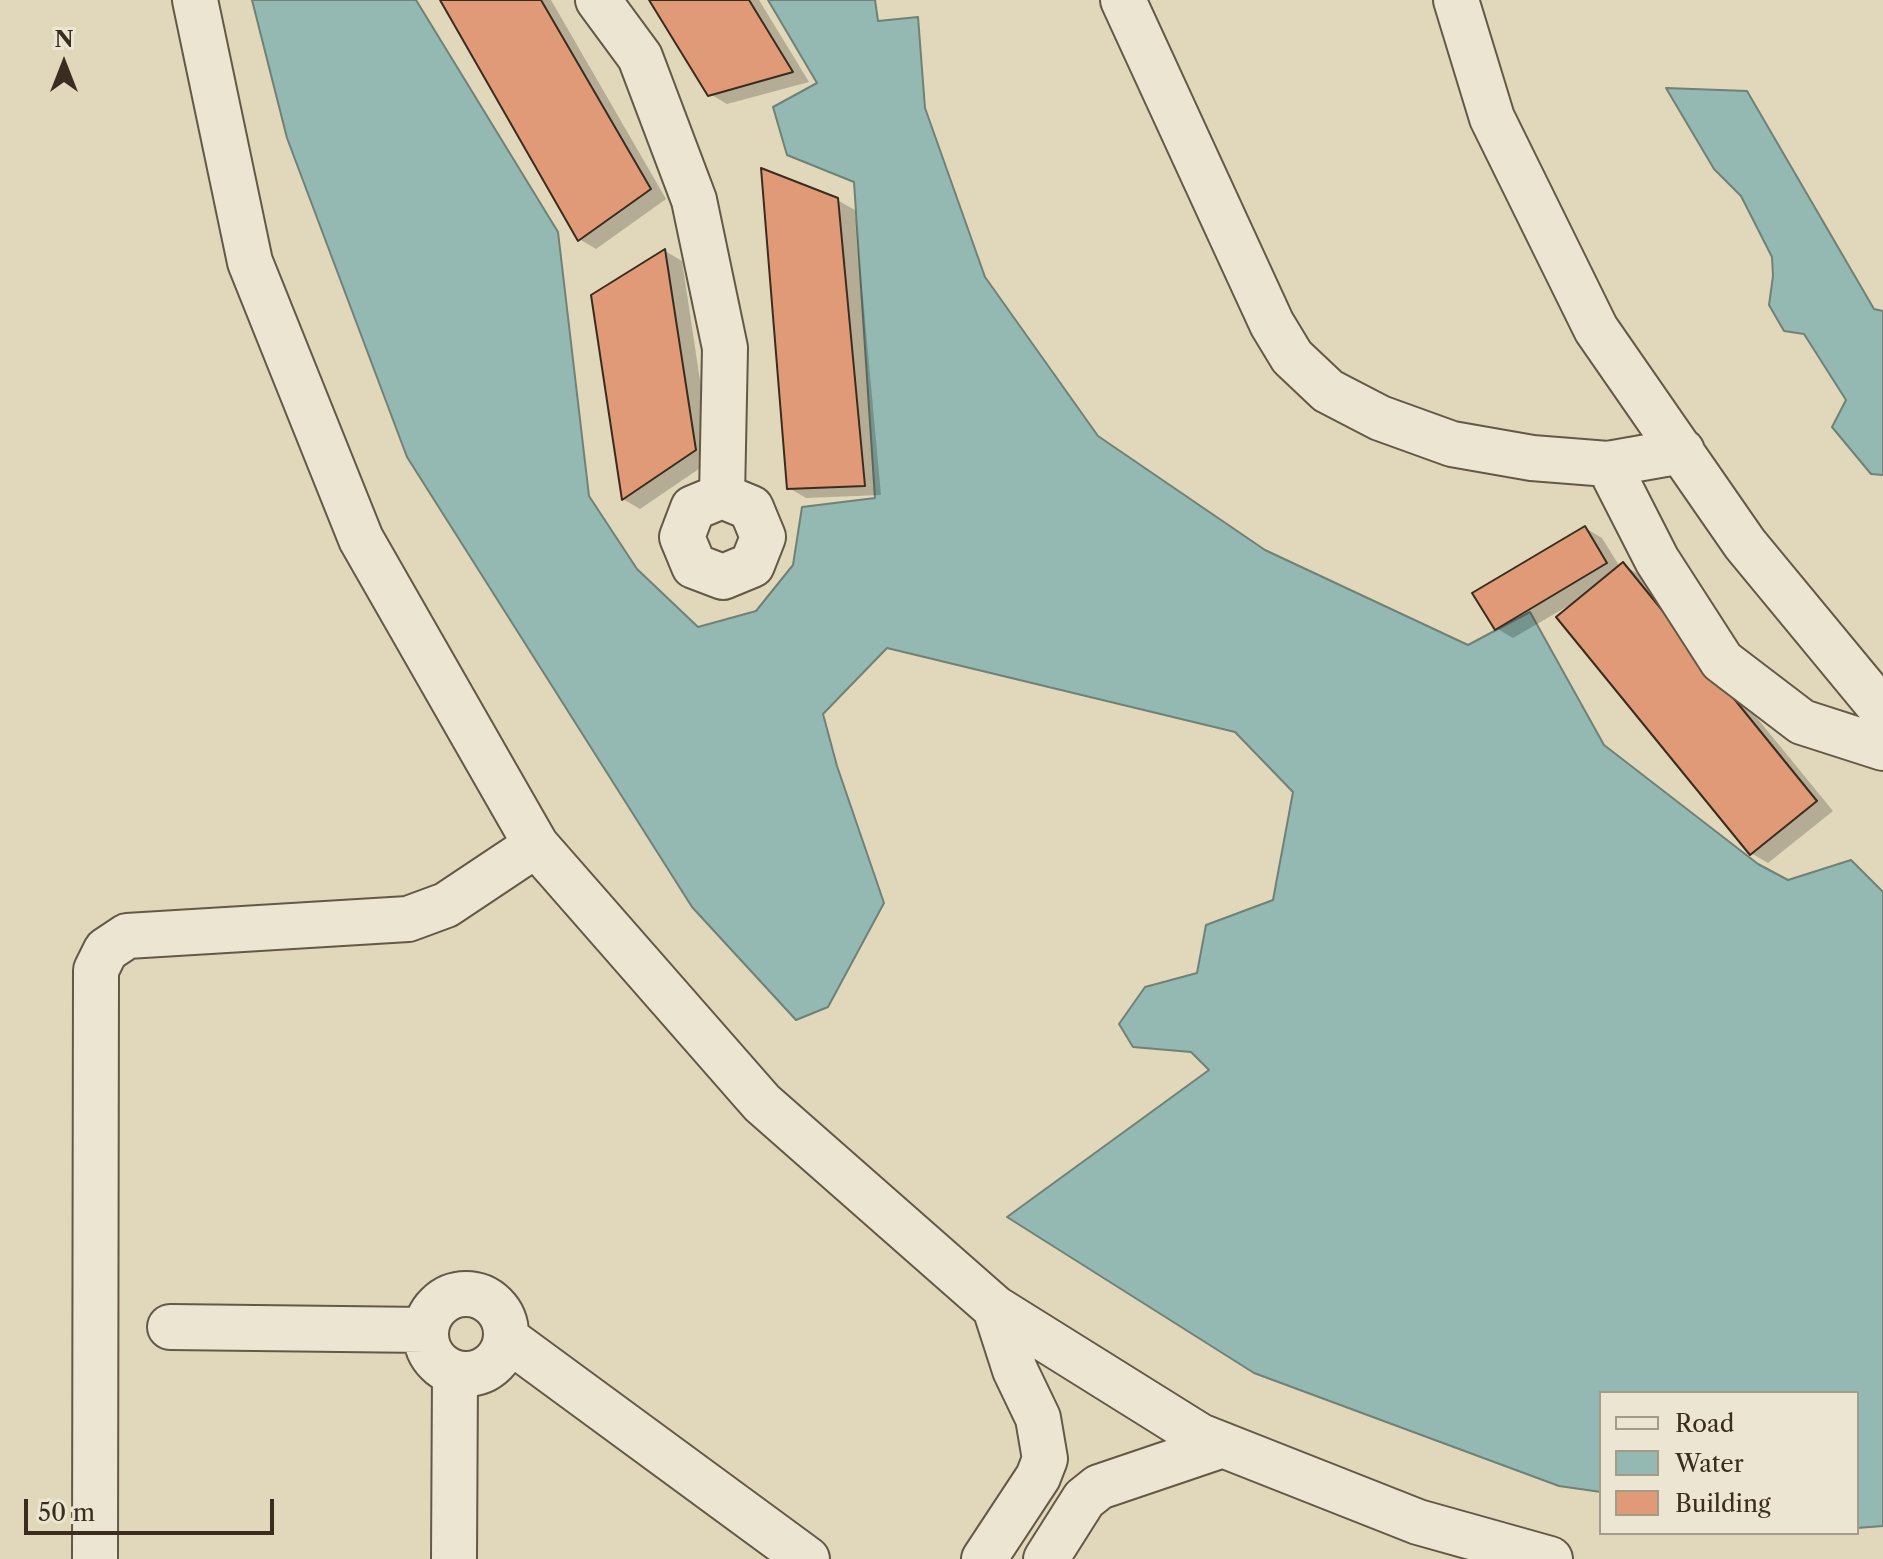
<!DOCTYPE html>
<html>
<head>
<meta charset="utf-8">
<style>
  body { margin:0 }
  #map { position:relative; width:1883px; height:1559px; overflow:hidden; background:#e1d7ba; font-family:"Libre Caslon Text",serif }
  canvas { display:block }
  .legend { position:absolute; left:1599px; top:1391px; width:260px; height:144px; box-sizing:border-box; background:#ece5d2; border:2px solid #a59b8a; margin:0; padding:10px 14px; list-style:none; font-size:24px; color:#3a2d1f }
  .legend li { display:flex; align-items:center; gap:16px; height:40px }
  .legend b { width:40px; border:2px solid #a59b8a }
  .north { position:absolute; left:24px; top:24px; width:80px; height:80px; -webkit-text-stroke:6px #ece5d2; paint-order:stroke; rotate:0deg; font-size:22px; font-weight:700; line-height:32px; text-align:center; color:#3a2d1f }
  .north::after { content:''; display:block; margin:auto; width:28px; height:36px; background:#3a2d1f; clip-path:polygon(50% 0,100% 100%,50% 72%,0 100%) }
  .scale { position:absolute; left:24px; top:1499px; width:250px; height:36px; box-sizing:border-box; border:4px solid #3a2d1f; border-top:0; padding-left:10px; font-size:24px; line-height:28px; white-space:nowrap; color:#3a2d1f; -webkit-text-stroke:6px #ece5d2; paint-order:stroke }
</style>
</head>
<body>
<div id="map">
<canvas width="1883" height="1559"></canvas>
<ul class="legend">
<li><b style="height:10px;background:#ece5d2"></b>Road</li>
<li><b style="height:22px;background:#94b9b2"></b>Water</li>
<li><b style="height:22px;background:#e19a78"></b>Building</li>
</ul>
<div class="north">N</div>
<div class="scale">50 m</div>
</div>
<script>
const ctx = document.querySelector('canvas').getContext('2d');
ctx.lineJoin = 'round';
function fillPath(path, color) { ctx.fillStyle = color; ctx.fill(path, 'evenodd'); }
const shape = rows => new Path2D(rows.map(r => 'M' + r).join(''));
function strokePath(path, color, width, dash) { ctx.strokeStyle = color; ctx.lineWidth = width; ctx.lineCap = dash ? 'butt' : 'round'; ctx.setLineDash(dash || []); ctx.stroke(path); }
const water = shape([
  [252,0,416,0,558,232,589,496,637,569,698,627,756,611,793,565,802,507,875,498,854,182,787,155,773,107,817,83,768,0,875,0,878,21,918,17,925,108,985,277,1098,436,1265,550,1468,645,1530,612,1604,745,1758,864,1788,880,1851,860,1883,892,1883,1526,1857,1528,1857,1393,1601,1393,1601,1492,1559,1486,1254,1373,1007,1217,1209,1070,1191,1052,1133,1047,1119,1024,1145,987,1197,973,1206,925,1273,900,1293,792,1235,732,887,648,823,714,837,766,884,903,828,1007,796,1020,692,907,407,457,287,138,252,0],
  [1666,88,1747,91,1874,309,1883,311,1883,475,1871,474,1832,427,1846,400,1804,334,1784,331,1769,305,1773,276,1772,257,1741,196,1714,169,1666,88]
]);
const shadow = shape([
  [442,0,551,0,666,199,596,249,579,239],
  [652,0,759,0,809,82,727,104,710,94],
  [837,200,855,210,881,495,806,498,789,488],
  [665,251,682,261,712,460,640,509,623,499],
  [1585,528,1602,538,1620,567,1623,565,1640,575,1833,811,1768,863,1751,853,1568,606,1513,638,1496,628]
]);
const building = shape([
  [440,0,541,0,651,189,578,241,440,0],
  [649,0,749,0,793,72,708,96,649,0],
  [761,168,838,198,865,486,787,489,761,168],
  [665,249,696,450,622,500,591,295,665,249],
  [1585,526,1607,563,1495,630,1472,593,1585,526],
  [1623,562,1817,801,1750,855,1556,617,1623,562]
]);
const minor = shape([
  [195,0,250,262,361,539,536,845,762,1103,995,1308,1200,1436,1418,1522,1550,1559],
  [598,0,640,57,694,200,725,348,722,496],
  [1123,0,1272,324,1292,357,1328,391,1380,418,1452,444,1532,458,1608,464,1682,451],
  [1456,0,1492,118,1596,329,1745,544,1883,711],
  [1608,464,1657,560,1722,661,1802,722,1883,748],
  [722,496,751,508,763,537,752,565,723,577,694,566,682,537,693,508,722,496],
  '426 1334a40 40 0 1 1 80 0a40 40 0 1 1-80 0Z',
  [170,1327,426,1330],
  [506,1338,807,1559],
  [95,1559,96,970,106,950,127,936,408,919,446,905,536,845],
  [454,1559,455,1373],
  [984,1559,1038,1477,1045,1459,1038,1418,1015,1370,995,1308],
  [1046,1559,1084,1499,1099,1487,1223,1445]
]);
fillPath(water, '#94b9b2');
strokePath(water, '#708177', 2);
fillPath(shadow, '#0003');
fillPath(building, '#e19a78');
strokePath(building, '#3a2d1f', 2);
strokePath(minor, '#645846', 48);
strokePath(minor, '#ece5d2', 44);
</script>
</body>
</html>
